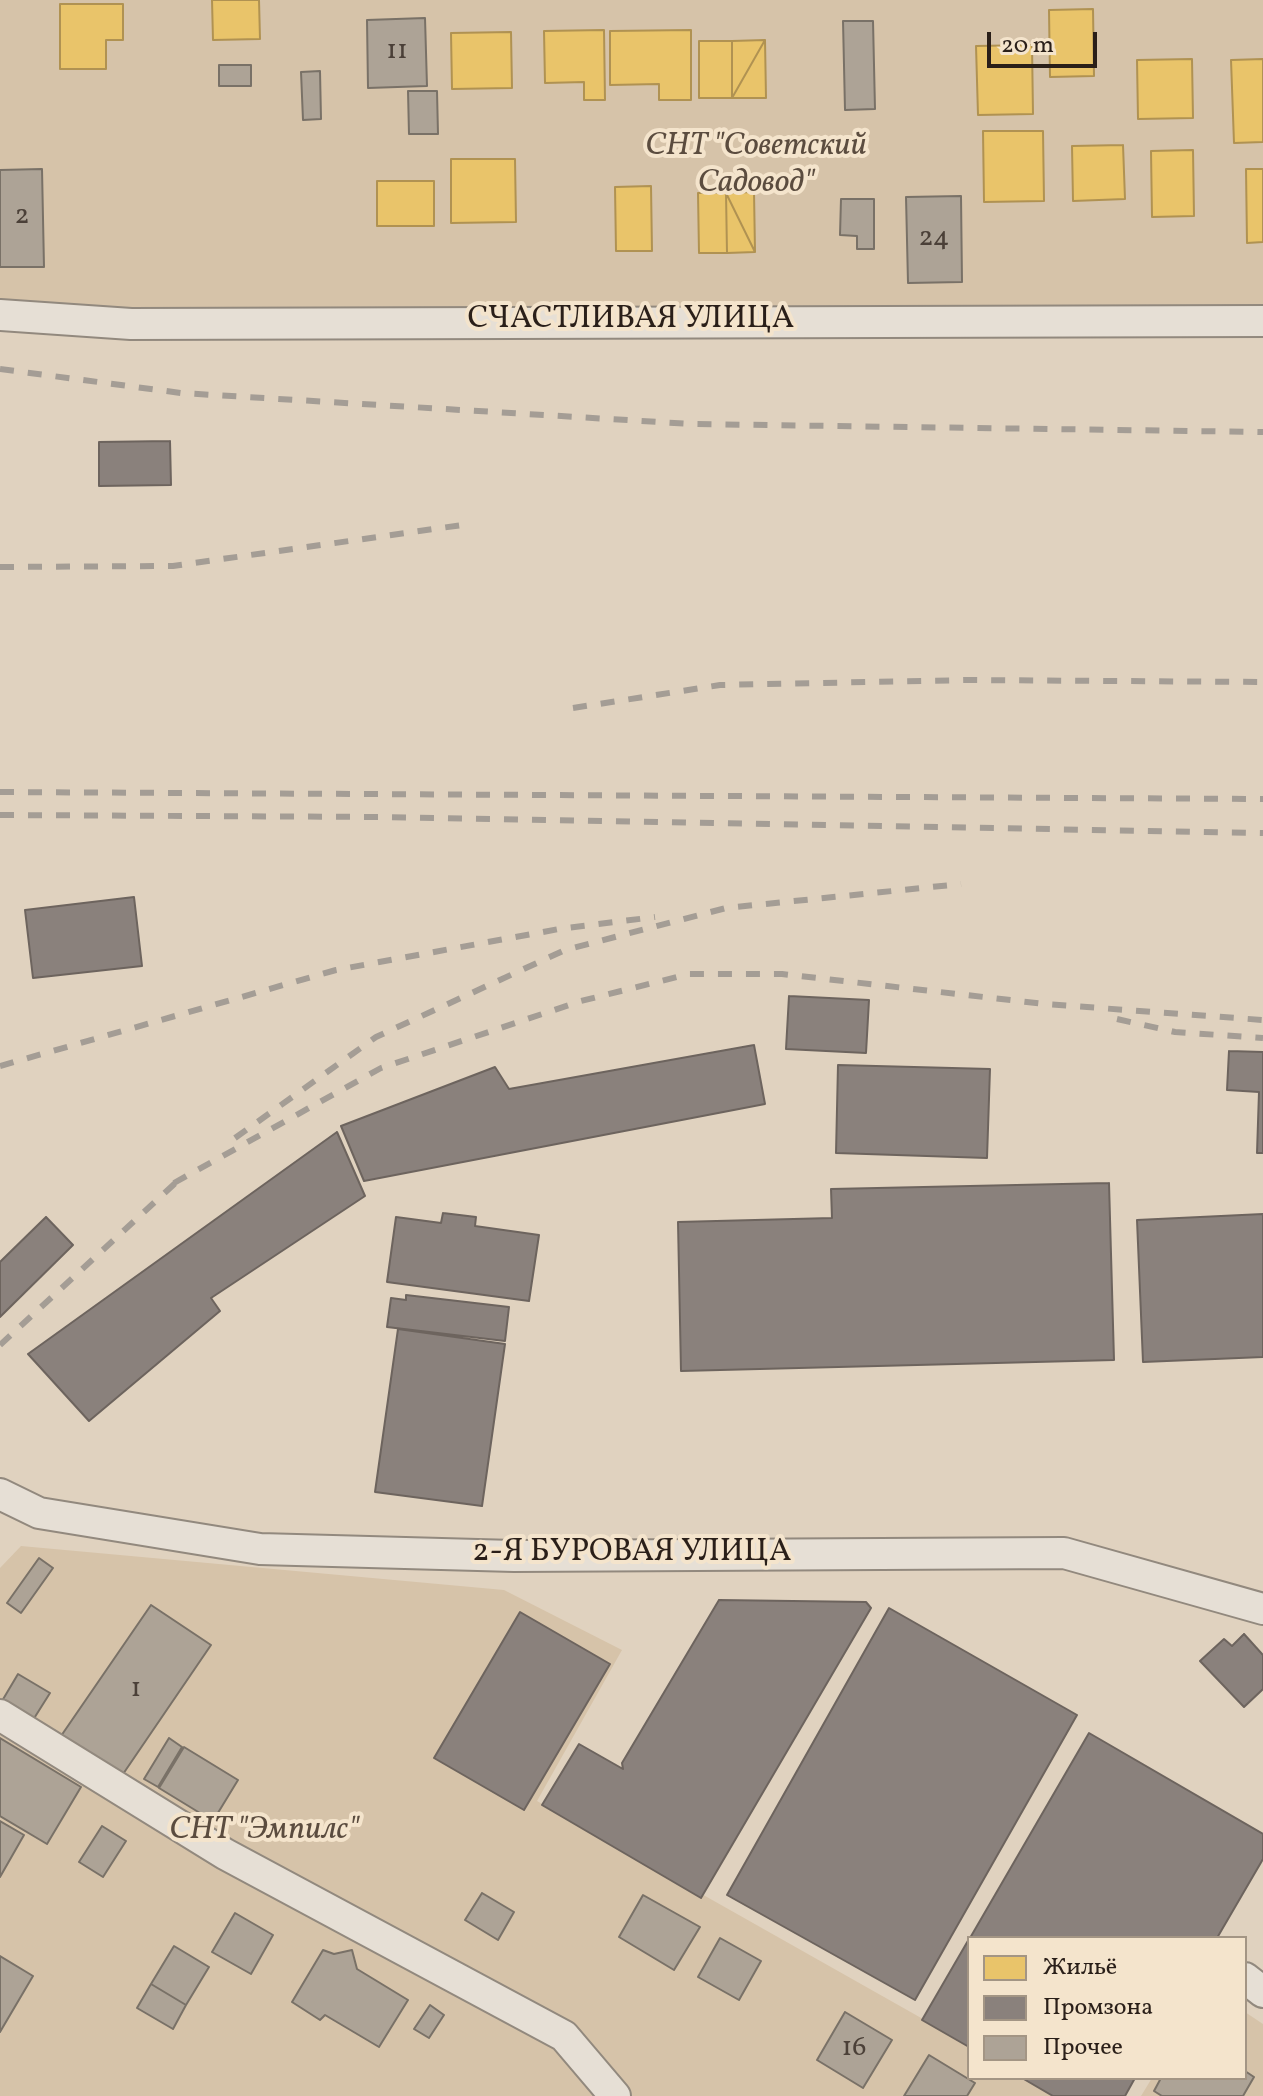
<!DOCTYPE html>
<html>
<head>
<meta charset="utf-8">
<style>
  body { margin:0 }
  #map { position:relative; width:1263px; height:2096px; overflow:hidden; background:#e0d2bf; font-family:Vollkorn,serif }
  canvas { display:block }
  .legend { position:absolute; left:967px; top:1936px; width:280px; height:144px; box-sizing:border-box; background:#f4e4cc; border:2px solid #a39584; margin:0; padding:10px 14px; list-style:none; font-size:24px; color:#2a1f19 }
  .legend li { display:flex; align-items:center; gap:16px; height:40px }
  .legend b { width:40px; border:2px solid #a39584 }
  .scale { position:absolute; left:987px; top:32px; width:110px; height:36px; box-sizing:border-box; border:4px solid #2a1f19; border-top:0; padding-left:10px; font-size:24px; line-height:28px; white-space:nowrap; color:#2a1f19; -webkit-text-stroke:6px #f4e4cc; paint-order:stroke }
</style>
</head>
<body>
<div id="map">
<canvas width="1263" height="2096"></canvas>
<ul class="legend">
<li><b style="height:22px;background:#e9c46a"></b>Жильё</li>
<li><b style="height:22px;background:#8a817c"></b>Промзона</li>
<li><b style="height:22px;background:#ada396"></b>Прочее</li>
</ul>
<div class="scale">20 m</div>
</div>
<script>
const ctx = document.querySelector('canvas').getContext('2d');
ctx.lineJoin = 'round';
function fillPath(path, color) { ctx.fillStyle = color; ctx.fill(path, 'evenodd'); }
const shape = rows => new Path2D(rows.map(r => 'M' + r).join(''));
function strokePath(path, color, width, dash) { ctx.strokeStyle = color; ctx.lineWidth = width; ctx.lineCap = dash ? 'butt' : 'round'; ctx.setLineDash(dash || []); ctx.stroke(path); }
function drawText(font, color, halo, rows, align = 'center') {
  ctx.font = font + ' Vollkorn,serif'; ctx.lineWidth = 8; ctx.setLineDash([]); ctx.textBaseline = 'middle'; ctx.strokeStyle = halo; ctx.fillStyle = color; for (const [text, x, y, turn = 0] of rows) {
    ctx.save(); ctx.translate(x, y); ctx.rotate((+turn || 0) * Math.PI / 180); ctx.textAlign = isNaN(turn) ? turn : align; if (halo) ctx.strokeText(text, 0, 0); ctx.fillText(text, 0, 0); ctx.restore();
  }
}
const green = shape([
  [0,0,1263,0,1263,336,134,333,0,306],
  [21,1546,504,1590,622,1650,537,1801,969,2045,969,2078,1027,2078,1059,2096,0,2096,0,1568],
  [1245,2012,1263,2024,1263,2096,1141,2096,1152,2078,1245,2078]
]);
const homes = shape([
  [212,0,259,0,260,39,213,40,212,0],
  [60,4,123,4,123,40,106,40,106,69,60,69,60,4],
  [1093,9,1094,76,1050,77,1049,10,1093,9],
  [604,30,605,100,584,100,584,82,545,83,544,31,604,30],
  [691,30,691,100,659,100,659,84,610,85,610,31,691,30],
  [511,32,512,88,452,89,451,33,511,32],
  [765,40,732,98,732,41,765,40],
  [765,40,766,98,732,98,765,40],
  [699,41,732,41,732,98,699,98,699,41],
  [1032,45,1033,114,978,115,976,46,1032,45],
  [1192,59,1193,118,1138,119,1137,60,1192,59],
  [1263,59,1263,142,1234,143,1231,60,1263,59],
  [983,131,1043,131,1044,201,984,202,983,131],
  [1123,145,1125,199,1073,201,1072,146,1123,145],
  [1193,150,1194,216,1152,217,1151,151,1193,150],
  [451,159,515,159,516,222,451,223,451,159],
  [1246,169,1263,169,1263,242,1247,243,1246,169],
  [377,181,434,181,434,226,377,226,377,181],
  [651,186,652,251,616,251,615,187,651,186],
  [754,192,755,252,726,193,754,192],
  [698,193,726,193,727,253,699,253,698,193],
  [726,193,755,252,727,253,726,193]
]);
const industry = shape([
  [170,441,171,485,99,486,99,442,170,441],
  [134,897,142,966,33,978,25,910,134,897],
  [789,996,869,1000,866,1053,786,1049,789,996],
  [754,1045,765,1104,364,1181,341,1126,495,1067,509,1089,754,1045],
  [1229,1051,1263,1052,1263,1153,1257,1153,1259,1092,1227,1090,1229,1051],
  [838,1065,990,1069,987,1158,836,1153,838,1065],
  [337,1132,365,1196,211,1298,220,1311,89,1421,28,1354,337,1132],
  [1109,1183,1114,1360,681,1371,678,1222,832,1218,831,1189,1109,1183],
  [443,1213,476,1217,475,1226,539,1235,529,1301,387,1282,396,1217,441,1223,443,1213],
  [1263,1214,1263,1357,1143,1362,1137,1220,1263,1214],
  [46,1217,73,1245,0,1317,0,1262,46,1217],
  [406,1295,509,1307,505,1341,387,1327,391,1298,406,1300,406,1295],
  [398,1329,505,1344,482,1506,375,1492,398,1329],
  [719,1600,866,1602,871,1608,701,1898,542,1805,579,1744,623,1769,622,1763,719,1600],
  [889,1608,1077,1715,915,2000,727,1895,889,1608],
  [520,1612,610,1664,524,1810,434,1758,520,1612],
  [1244,1634,1263,1655,1263,1689,1244,1707,1200,1661,1224,1639,1232,1646,1244,1634],
  [1089,1733,1263,1834,1263,1859,1217,1938,970,1938,1089,1733],
  [969,1939,969,2047,922,2020,969,1939],
  [1022,2078,1135,2078,1125,2096,1053,2096,1022,2078]
]);
const building = shape([
  [425,18,427,86,368,88,367,20,425,18],
  [843,21,873,21,875,109,845,110,843,21],
  [219,65,251,65,251,86,219,86,219,65],
  [320,71,321,119,303,120,301,72,320,71],
  [408,91,437,91,438,134,409,134,408,91],
  [42,169,44,267,0,267,0,170,42,169],
  [961,196,962,282,908,283,906,197,961,196],
  [841,199,874,199,874,249,857,249,857,236,840,235,841,199],
  [39,1558,53,1568,21,1613,7,1603,39,1558],
  [151,1605,211,1645,121,1777,61,1736,151,1605],
  [18,1674,50,1693,33,1720,2,1701,18,1674],
  [0,1738,81,1787,47,1844,0,1816,0,1738],
  [169,1738,182,1747,158,1787,144,1779,169,1738],
  [184,1747,238,1780,213,1821,159,1788,184,1747],
  [0,1821,24,1835,0,1877,0,1821],
  [102,1826,126,1841,103,1877,79,1862,102,1826],
  [482,1893,514,1912,498,1940,465,1920,482,1893],
  [643,1895,700,1927,674,1970,619,1937,643,1895],
  [235,1913,273,1935,251,1974,212,1952,235,1913],
  [720,1938,761,1961,739,2000,698,1977,720,1938],
  [174,1946,209,1967,186,2005,151,1984,174,1946],
  [323,1950,334,1954,352,1950,357,1969,408,2000,379,2047,325,2015,320,2020,292,2002,323,1950],
  [0,1956,33,1976,0,2032,0,1956],
  [151,1984,186,2005,173,2029,137,2008,151,1984],
  [430,2005,444,2015,429,2038,414,2029,430,2005],
  [845,2012,892,2040,863,2088,817,2060,845,2012],
  [929,2055,975,2083,967,2096,904,2096,929,2055],
  [1245,2071,1254,2077,1243,2096,1162,2096,1154,2091,1161,2078,1245,2078,1245,2071]
]);
const minor = shape([
  [0,315,131,324,1263,321],
  [0,1494,39,1513,260,1549,514,1556,1064,1553,1263,1609],
  [0,1715,225,1854,564,2036,615,2096],
  [1245,1978,1263,1992]
]);
const rail = shape([
  [0,369,181,393,692,424,1263,432],
  [0,567,173,566,462,525],
  [573,708,720,685,969,680,1263,682],
  [0,792,1263,799],
  [0,815,384,817,1263,833],
  [1117,1019,1175,1032,1263,1038],
  [0,1066,336,970,559,929,655,917],
  [235,1138,376,1037,565,950,726,908,961,884],
  [174,1183,381,1068,581,1001,689,974,782,974,1045,1004,1263,1020],
  [0,1345,183,1176]
]);
const numberNames = [
  ["11",397,53],
  ["2",22,218],
  ["24",934,240],
  ["1",136,1691],
  ["16",854,2050]
];
const parkNames = [
  ["СНТ \"Советский",756,148],
  ["Садовод\"",756,185],
  ["СНТ \"Эмпилс\"",264,1832]
];
const streetNames = [
  ["СЧАСТЛИВАЯ УЛИЦА",631,321],
  ["2-Я БУРОВАЯ УЛИЦА",632,1554]
];
fillPath(green, '#d6c3a9');
fillPath(homes, '#e9c46a');
strokePath(homes, '#b09252', 2);
fillPath(industry, '#8a817c');
strokePath(industry, '#6d645e', 2);
fillPath(building, '#ada396');
strokePath(building, '#797167', 2);
strokePath(minor, '#92897e', 34);
strokePath(minor, '#e6dfd5', 30);
strokePath(rail, '#a49d95', 6, [14, 14]);
drawText('28px', '#4b4038', null, numberNames);
drawText('italic 32px', '#5b4c3f', '#f4e4cc', parkNames);
drawText('32px', '#2a1f19', '#f4e4cc', streetNames);
</script>
</body>
</html>
